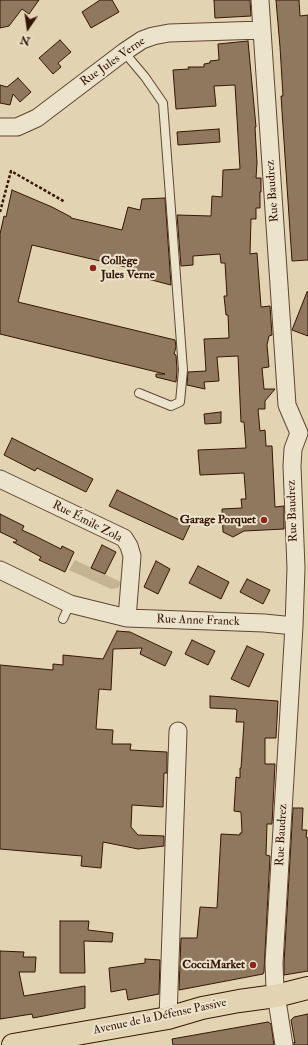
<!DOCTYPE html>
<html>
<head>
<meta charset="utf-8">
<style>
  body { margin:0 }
  #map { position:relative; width:308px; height:1045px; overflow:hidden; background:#e2d4b2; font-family:"IM FELL Double Pica",serif }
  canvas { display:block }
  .north { position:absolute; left:8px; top:8px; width:40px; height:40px; -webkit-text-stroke:3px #ece3cd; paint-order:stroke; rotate:193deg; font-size:11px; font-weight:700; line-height:16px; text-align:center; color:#361504 }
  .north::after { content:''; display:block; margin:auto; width:14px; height:18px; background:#361504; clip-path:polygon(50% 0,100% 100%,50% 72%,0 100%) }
</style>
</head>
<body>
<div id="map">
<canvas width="308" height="1045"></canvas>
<div class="north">N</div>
</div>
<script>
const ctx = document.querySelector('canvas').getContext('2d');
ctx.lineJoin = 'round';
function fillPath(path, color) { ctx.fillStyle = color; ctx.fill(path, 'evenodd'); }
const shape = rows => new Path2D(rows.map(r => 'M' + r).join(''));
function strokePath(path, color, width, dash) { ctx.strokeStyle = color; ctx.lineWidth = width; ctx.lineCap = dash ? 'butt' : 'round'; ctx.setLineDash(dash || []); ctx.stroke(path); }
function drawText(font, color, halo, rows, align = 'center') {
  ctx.font = font + ' "IM FELL Double Pica",serif'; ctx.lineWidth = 4; ctx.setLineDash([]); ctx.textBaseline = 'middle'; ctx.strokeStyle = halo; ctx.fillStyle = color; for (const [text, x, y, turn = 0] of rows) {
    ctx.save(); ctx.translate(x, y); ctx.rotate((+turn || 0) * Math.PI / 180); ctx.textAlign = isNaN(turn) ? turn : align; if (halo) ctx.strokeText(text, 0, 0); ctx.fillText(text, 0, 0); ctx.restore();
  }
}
const green = shape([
  [75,560,123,583,118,588,111,589,69,570]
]);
const building = shape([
  [0,0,39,0,29,14,22,9,9,26,0,28,0,0],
  [100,0,112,0,119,12,91,28,82,12,100,0],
  [214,0,250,0,251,16,215,18,214,0],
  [276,0,299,0,300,16,308,15,308,260,292,261,281,96,283,96,280,47,276,0],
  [60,40,71,52,58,63,61,67,53,74,39,58,60,40],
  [248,41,256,127,255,127,257,163,256,178,261,178,261,192,260,192,260,208,256,208,256,219,251,219,250,254,257,253,261,307,270,306,272,335,269,336,267,345,269,367,262,368,264,389,275,389,265,401,265,409,258,409,260,431,265,430,266,446,272,446,275,507,284,506,284,529,244,531,233,537,223,532,222,509,242,508,241,499,246,499,244,473,200,475,198,450,246,448,244,422,241,422,238,356,217,357,219,381,204,382,205,389,187,385,188,372,206,371,204,339,229,338,228,315,226,315,224,296,227,296,225,263,221,263,220,254,193,256,193,265,181,266,177,215,211,216,212,196,222,197,223,170,240,169,235,85,214,86,216,106,176,109,173,70,189,69,188,67,204,67,204,64,210,63,210,61,219,60,218,44,248,41],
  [18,78,31,92,20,102,13,94,10,105,0,103,0,85,7,87,18,78],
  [219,129,220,142,178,145,177,132,219,129],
  [12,190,52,207,71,217,71,218,122,230,128,207,140,210,142,199,165,198,171,285,132,275,134,269,32,245,18,302,175,340,176,347,174,354,176,355,177,370,176,382,156,377,156,374,165,374,0,334,0,234,4,216,6,217,12,190],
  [307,292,308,292,308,336,292,330,307,292],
  [221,412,221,423,205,424,204,414,221,412],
  [12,438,93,479,86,492,37,468,35,471,4,455,12,438],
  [117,490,190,525,183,540,109,506,117,490],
  [0,514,24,526,22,530,35,536,61,549,62,546,74,552,65,572,39,560,41,557,13,542,16,542,17,540,0,532,0,514],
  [102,545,116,552,105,574,91,568,102,545],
  [156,561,170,569,158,594,144,587,156,561],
  [198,566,229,582,221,599,189,583,198,566],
  [247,579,270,590,263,604,240,592,247,579],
  [117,631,130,632,172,652,165,666,140,654,142,648,113,649,111,690,99,689,96,729,113,730,112,744,131,744,130,750,167,752,167,773,164,773,163,807,132,805,131,827,138,835,164,836,164,846,138,849,103,842,101,868,81,866,82,856,0,849,0,665,53,670,53,664,63,665,63,655,103,659,117,631],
  [192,640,215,651,208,665,185,654,192,640],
  [247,646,264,654,249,687,231,679,247,646],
  [210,696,278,701,276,738,265,738,265,764,275,764,272,824,267,824,266,855,270,856,264,972,263,974,179,990,181,938,197,938,200,907,217,908,221,834,240,835,240,833,242,833,241,812,234,811,236,777,240,778,240,768,241,768,244,722,236,722,237,710,235,709,210,708,210,696],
  [293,808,303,808,302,830,307,830,306,837,308,838,308,971,284,975,284,963,293,808],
  [60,921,89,921,88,930,113,933,112,942,84,941,85,973,60,973,60,921],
  [0,951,24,952,23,957,36,957,35,972,19,972,24,996,85,986,85,1008,33,1018,32,1014,0,1019,0,951],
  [145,959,160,960,159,994,128,1000,126,989,111,992,109,968,145,963,145,959],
  [308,1014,308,1045,294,1045,294,1042,295,1043,291,1020,294,1017,308,1014],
  [268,1022,271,1024,274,1045,173,1045,172,1039,268,1022]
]);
const path = shape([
  [0,212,11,171,65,202]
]);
const service = shape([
  [124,52,145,77,163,103,183,370,180,402,171,406,139,393],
  [63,619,70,604]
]);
const minor = shape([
  [260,0,287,405,299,433,293,449,292,466,296,568,294,626,274,963,275,988,284,1045],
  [0,127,17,127,37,118,124,52,142,40,153,36,169,33,262,30],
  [0,479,124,538,129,546,132,556,127,618],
  [0,570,70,604,127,618,264,623,294,626],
  [168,1018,178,731]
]);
const primary = shape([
  [13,1045,168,1018,202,1008,239,1001,276,996,308,988]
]);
const markers = [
  [93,268,4,"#8f2418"],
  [264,520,4,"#8f2418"],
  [253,965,4,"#8f2418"]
];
const streetNames = [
  ["Rue Jules Verne",113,62,-35],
  ["Rue Baudrez",273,191,-94],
  ["Rue Baudrez",293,511,-92],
  ["Rue Émile Zola",87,522,27],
  ["Rue Anne Franck",198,621,2],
  ["Rue Baudrez",282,835,-87],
  ["Avenue de la Défense Passive",160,1017,-12]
];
const poiNames = [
  ["Collège",101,261,"left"],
  ["Jules Verne",101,275,"left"],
  ["Garage Porquet",256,520],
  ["CocciMarket",245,965]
];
fillPath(green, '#c5b494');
fillPath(building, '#8f785e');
strokePath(building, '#361504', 1);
strokePath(service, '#614530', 10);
strokePath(minor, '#614530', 19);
strokePath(primary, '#361504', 24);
strokePath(path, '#361504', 2.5, [3, 2]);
strokePath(service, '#ece3cd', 8);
strokePath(minor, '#ece3cd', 17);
strokePath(primary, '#e2d4b2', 22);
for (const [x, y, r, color] of markers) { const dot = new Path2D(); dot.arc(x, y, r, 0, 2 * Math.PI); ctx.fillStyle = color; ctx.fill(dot); strokePath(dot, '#ece3cd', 1.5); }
drawText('12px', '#361504', '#ece3cd', streetNames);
drawText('bold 12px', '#361504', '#ece3cd', poiNames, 'right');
</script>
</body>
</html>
